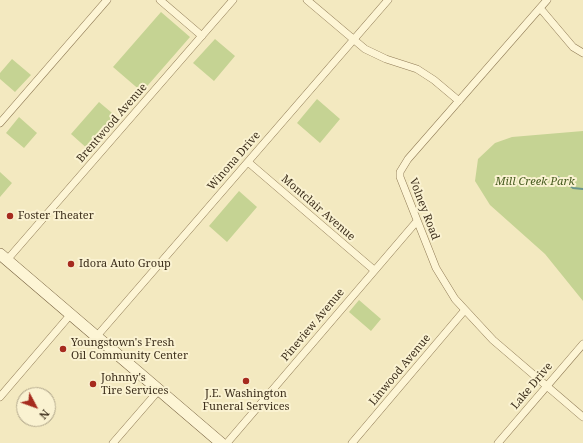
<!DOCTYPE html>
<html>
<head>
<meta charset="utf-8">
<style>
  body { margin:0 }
  #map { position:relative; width:583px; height:443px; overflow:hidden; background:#f3e9c0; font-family:"Noto Serif",serif }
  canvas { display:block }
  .north { position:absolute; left:16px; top:387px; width:40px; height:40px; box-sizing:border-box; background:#faf2d1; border:1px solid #aea489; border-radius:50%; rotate:131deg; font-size:11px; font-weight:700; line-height:16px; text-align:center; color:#3d2f1c }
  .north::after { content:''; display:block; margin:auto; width:14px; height:18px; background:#a62b1e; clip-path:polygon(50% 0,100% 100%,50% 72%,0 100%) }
</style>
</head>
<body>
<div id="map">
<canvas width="583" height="443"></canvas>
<div class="north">N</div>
</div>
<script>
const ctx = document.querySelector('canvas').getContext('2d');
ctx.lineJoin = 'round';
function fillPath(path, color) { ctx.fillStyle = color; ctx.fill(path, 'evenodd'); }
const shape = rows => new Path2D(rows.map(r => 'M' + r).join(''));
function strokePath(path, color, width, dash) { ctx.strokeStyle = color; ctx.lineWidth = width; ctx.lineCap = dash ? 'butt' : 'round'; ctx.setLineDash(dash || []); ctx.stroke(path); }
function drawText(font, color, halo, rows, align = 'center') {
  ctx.font = font + ' "Noto Serif",serif'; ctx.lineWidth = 4; ctx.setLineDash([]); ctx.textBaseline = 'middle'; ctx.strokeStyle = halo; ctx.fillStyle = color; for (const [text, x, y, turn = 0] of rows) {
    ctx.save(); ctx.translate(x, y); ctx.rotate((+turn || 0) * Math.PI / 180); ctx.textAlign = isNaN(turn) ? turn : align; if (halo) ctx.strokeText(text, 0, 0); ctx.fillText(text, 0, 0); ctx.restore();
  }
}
const green = shape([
  [161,12,190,37,142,92,113,67],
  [215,39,235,56,214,81,193,63],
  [12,59,31,75,15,92,0,79,0,73],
  [317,99,340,119,320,143,297,123],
  [99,102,118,118,90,151,71,134],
  [19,117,37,133,24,148,6,133],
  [583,131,583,301,545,254,490,205,475,181,478,159,495,143,512,137],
  [0,172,12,183,0,197],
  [239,191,257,207,227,242,209,226],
  [359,300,381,319,371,331,349,312]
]);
const stream = shape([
  [558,177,573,188,583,189]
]);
const minor = shape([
  [160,0,202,36],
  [307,0,365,49,386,59,417,69,434,80,459,101],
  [547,0,408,159,400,172,400,177,436,268,455,299,493,340,583,417],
  [540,8,573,47,583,53],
  [0,123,107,0],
  [248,162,374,270],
  [7,260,233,0],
  [97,336,388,0],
  [0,397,71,314],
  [113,443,159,390],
  [227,443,417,221],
  [352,443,464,311],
  [498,443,583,344]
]);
const secondary = shape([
  [0,254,221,443]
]);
const markers = [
  [10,216,4,"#a62b1e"],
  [71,264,4,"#a62b1e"],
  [63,349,4,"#a62b1e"],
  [246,381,4,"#a62b1e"],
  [93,384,4,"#a62b1e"]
];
const streetNames = [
  ["Brentwood Avenue",112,123,-49],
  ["Winona Drive",234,161,-49],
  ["Montclair Avenue",318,208,41],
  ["Volney Road",424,209,69],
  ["Pineview Avenue",313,325,-50],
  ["Linwood Avenue",400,370,-50],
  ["Lake Drive",532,386,-50]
];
const parkNames = [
  ["Mill Creek Park",535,182]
];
const poiNames = [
  ["Foster Theater",18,216],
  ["Idora Auto Group",79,264],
  ["Youngstown's Fresh",71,343],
  ["Oil Community Center",71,356],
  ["Johnny's",101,378],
  ["Tire Services",101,391],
  ["J.E. Washington",246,394,"center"],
  ["Funeral Services",246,407,"center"]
];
fillPath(green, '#c5d393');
strokePath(stream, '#69948e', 2);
strokePath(minor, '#8f7a55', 8);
strokePath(secondary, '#715b39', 12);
strokePath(minor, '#fdf5d5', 7);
strokePath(secondary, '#fdf5d5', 11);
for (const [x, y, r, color] of markers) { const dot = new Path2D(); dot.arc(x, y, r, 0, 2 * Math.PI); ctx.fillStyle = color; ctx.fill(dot); strokePath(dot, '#faf2d1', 1.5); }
drawText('11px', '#3d2f1c', '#faf2d1', streetNames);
drawText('italic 11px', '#475c20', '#faf2d1', parkNames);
drawText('11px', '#3d2f1c', '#faf2d1', poiNames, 'left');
</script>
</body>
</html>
